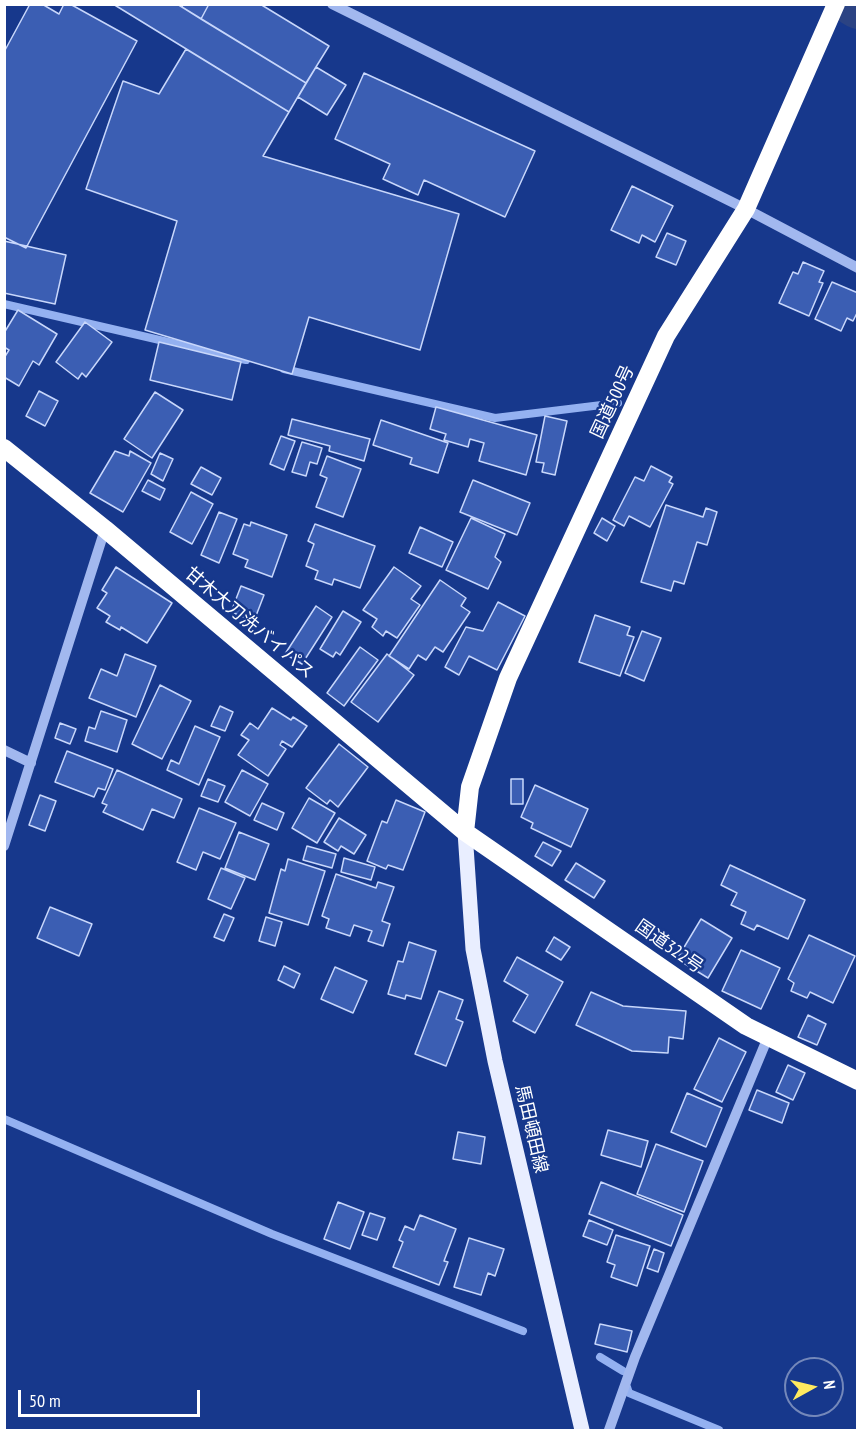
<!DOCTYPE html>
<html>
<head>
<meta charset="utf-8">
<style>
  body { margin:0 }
  #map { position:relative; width:862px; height:1435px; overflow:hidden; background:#17388c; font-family:"PT Sans Narrow",sans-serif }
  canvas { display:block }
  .frame { position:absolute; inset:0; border:6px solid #fff; pointer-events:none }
  .north { position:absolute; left:784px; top:1357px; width:60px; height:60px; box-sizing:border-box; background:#17388c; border:2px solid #7488ba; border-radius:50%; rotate:82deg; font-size:16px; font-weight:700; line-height:24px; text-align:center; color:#fff }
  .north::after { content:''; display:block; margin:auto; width:21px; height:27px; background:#ffea5f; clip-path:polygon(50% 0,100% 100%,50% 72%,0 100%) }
  .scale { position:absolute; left:18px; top:1390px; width:182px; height:27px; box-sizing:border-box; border:3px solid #fff; border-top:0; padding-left:8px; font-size:18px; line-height:21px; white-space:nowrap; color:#fff; -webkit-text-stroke:4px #17388c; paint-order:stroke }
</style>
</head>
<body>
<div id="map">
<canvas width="862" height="1435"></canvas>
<div class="frame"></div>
<div class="north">N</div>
<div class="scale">50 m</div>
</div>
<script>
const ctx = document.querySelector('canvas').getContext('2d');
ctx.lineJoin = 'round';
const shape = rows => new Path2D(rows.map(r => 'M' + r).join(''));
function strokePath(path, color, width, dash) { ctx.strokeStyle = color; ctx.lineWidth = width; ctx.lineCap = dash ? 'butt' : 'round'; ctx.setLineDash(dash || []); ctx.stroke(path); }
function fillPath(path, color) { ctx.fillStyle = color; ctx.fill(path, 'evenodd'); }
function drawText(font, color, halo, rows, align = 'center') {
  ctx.font = font + ' "PT Sans Narrow","Noto Sans JP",sans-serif'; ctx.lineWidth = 5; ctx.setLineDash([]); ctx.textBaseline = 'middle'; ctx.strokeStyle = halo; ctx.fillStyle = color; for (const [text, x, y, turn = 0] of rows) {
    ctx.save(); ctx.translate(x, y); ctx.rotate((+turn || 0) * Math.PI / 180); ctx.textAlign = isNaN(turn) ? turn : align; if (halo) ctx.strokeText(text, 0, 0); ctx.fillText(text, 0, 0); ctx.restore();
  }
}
const stream = shape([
  [4,304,246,360],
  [284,369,495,418,618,403],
  [4,1119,272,1234,523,1331],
  [600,1357,623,1371],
  [627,1387,629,1393,719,1430]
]);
const river = shape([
  [853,4,858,7]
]);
const building = shape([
  [30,4,42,4,59,14,64,4,70,4,137,41,26,248,4,237,4,52,30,4],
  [113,4,177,4,306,83,289,112,113,4],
  [183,4,209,4,201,19,182,7,183,4],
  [209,4,260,4,329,46,306,83,201,19,209,4],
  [186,49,289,112,263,156,459,214,420,350,309,317,292,374,145,330,177,221,86,189,123,81,159,94,186,49],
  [316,67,346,85,327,115,298,97,316,67],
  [364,73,535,151,505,217,424,180,418,195,383,179,390,164,335,139,364,73],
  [632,186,673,206,655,242,642,235,639,243,611,230,632,186],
  [667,233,686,241,676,265,656,257,667,233],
  [4,241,66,255,55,304,4,293,4,241],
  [803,262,824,271,819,282,823,283,809,316,779,303,793,272,798,274,803,262],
  [832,282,858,293,858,311,853,321,847,318,841,331,815,319,832,282],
  [18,310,57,334,39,365,33,361,19,386,4,377,4,358,9,350,4,347,4,333,18,310],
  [85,322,112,342,86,377,82,373,78,379,56,362,85,322],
  [159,342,241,362,232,400,150,380,159,342],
  [39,391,58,401,45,426,26,416,39,391],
  [155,392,183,410,152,458,124,439,155,392],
  [436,407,537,435,526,475,479,461,484,443,470,439,468,447,444,440,446,434,430,429,436,407],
  [545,416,567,421,555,475,542,472,544,463,536,462,545,416],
  [292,419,370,439,364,461,329,451,330,446,288,435,292,419],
  [381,420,448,443,438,473,410,464,412,458,373,445,381,420],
  [281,436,295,441,284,470,270,464,281,436],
  [302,442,322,448,317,464,310,462,306,476,292,472,302,442],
  [115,451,129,456,130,451,151,463,123,512,90,493,115,451],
  [160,453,173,459,163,481,151,474,160,453],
  [327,456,361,469,343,517,316,507,327,478,320,475,327,456],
  [651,466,672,477,669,482,673,484,650,527,629,516,624,526,613,520,635,477,644,481,651,466],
  [201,467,221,478,212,495,191,484,201,467],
  [148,480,165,489,160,500,142,491,148,480],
  [473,480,530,503,517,535,460,512,473,480],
  [191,492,213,504,192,544,170,532,191,492],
  [666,505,703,517,706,508,717,512,707,545,697,542,684,584,674,581,671,591,641,582,666,505],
  [219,512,237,519,219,563,201,555,219,512],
  [471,518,505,534,495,557,501,562,488,589,446,570,471,518],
  [602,518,615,526,607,541,594,533,602,518],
  [251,522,287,535,272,577,245,567,248,560,233,554,244,524,250,526,251,522],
  [315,524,375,546,360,588,334,579,332,585,315,579,318,571,306,566,314,544,308,541,315,524],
  [420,527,453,542,442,567,409,553,420,527],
  [116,567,172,603,147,643,121,627,120,630,106,622,110,616,97,608,107,593,102,590,116,567],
  [394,567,421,586,411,599,420,605,397,638,386,631,383,636,372,627,377,619,363,610,394,567],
  [440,580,466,598,461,606,470,612,443,652,435,647,426,660,418,655,409,669,389,656,440,580],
  [241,586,264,595,254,621,231,612,241,586],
  [498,602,525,616,497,670,469,656,459,675,445,667,466,627,483,631,498,602],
  [316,606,332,617,302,664,285,654,316,606],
  [343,611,361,622,340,655,336,652,333,657,320,649,343,611],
  [595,615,630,627,627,635,634,637,620,676,579,662,595,615],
  [642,631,661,638,644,681,625,673,642,631],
  [360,647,378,660,344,706,327,693,360,647],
  [125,654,156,666,136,717,89,698,101,669,117,676,125,654],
  [387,654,414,675,378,722,351,702,387,654],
  [160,685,191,701,162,759,132,744,160,685],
  [220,706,233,712,225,731,211,726,220,706],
  [272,708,291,720,293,717,307,726,292,747,282,741,280,745,286,749,268,776,238,755,249,740,241,735,250,723,258,729,272,708],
  [101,711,127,720,117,752,85,741,89,727,95,729,101,711],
  [60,723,76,729,70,744,55,738,60,723],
  [195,726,220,737,199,785,167,770,171,760,179,764,195,726],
  [339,744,368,767,338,807,330,800,327,804,306,788,339,744],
  [67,751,113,769,105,790,98,788,94,797,55,782,67,751],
  [117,770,182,799,174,818,152,809,143,830,103,812,107,805,102,803,117,770],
  [242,770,268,784,250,816,225,802,242,770],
  [208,779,225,786,218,802,201,796,208,779],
  [511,779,523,779,523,804,511,804,511,779],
  [535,785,588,809,571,847,531,828,533,823,521,817,535,785],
  [40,795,56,801,45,831,29,825,40,795],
  [309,798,335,813,317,843,292,828,309,798],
  [396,800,425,812,403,870,388,865,386,869,367,861,382,821,387,823,396,800],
  [262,803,284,813,277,830,254,820,262,803],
  [199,808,236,823,220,859,203,852,196,870,177,862,199,808],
  [339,818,366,835,354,854,341,846,338,851,324,842,339,818],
  [239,832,269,844,255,880,225,868,239,832],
  [543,842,561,851,552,866,535,856,543,842],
  [307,846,336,854,332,868,303,860,307,846],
  [344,858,375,867,371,880,341,872,344,858],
  [288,859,325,871,308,925,269,913,281,869,285,871,288,859],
  [576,863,605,881,594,898,565,880,576,863],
  [730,865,805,900,788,939,757,925,754,930,741,924,746,912,731,905,737,893,721,885,730,865],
  [221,868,245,878,231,909,208,899,221,868],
  [336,874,376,888,378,882,394,887,382,921,390,924,383,946,368,941,372,931,354,925,350,936,326,928,329,919,322,916,336,874],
  [50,907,92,924,79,956,37,938,50,907],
  [224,914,234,918,224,941,214,937,224,914],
  [266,917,282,922,275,946,259,941,266,917],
  [701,919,732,938,708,978,677,959,701,919],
  [809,935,855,956,833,1003,810,992,807,998,791,991,794,983,788,979,809,935],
  [554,937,570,947,561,960,546,951,554,937],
  [409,942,436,951,421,999,406,995,405,999,388,994,398,961,403,962,409,942],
  [741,950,780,968,761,1009,722,991,741,950],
  [517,957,563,982,535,1033,513,1021,528,995,504,981,517,957],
  [284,966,300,974,294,988,278,980,284,966],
  [335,967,367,981,353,1013,321,999,335,967],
  [439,991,463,1000,456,1019,463,1022,446,1066,415,1054,439,991],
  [591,992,623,1006,686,1011,683,1039,669,1037,668,1053,632,1051,576,1025,591,992],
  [808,1015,826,1024,817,1045,798,1037,808,1015],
  [719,1038,746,1052,722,1102,694,1089,719,1038],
  [788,1065,805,1073,793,1100,776,1092,788,1065],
  [757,1090,789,1103,782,1123,749,1110,757,1090],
  [687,1093,722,1108,706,1147,671,1132,687,1093],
  [608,1130,648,1141,641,1167,601,1155,608,1130],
  [458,1132,485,1137,481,1164,453,1159,458,1132],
  [656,1144,703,1161,684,1212,637,1194,656,1144],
  [601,1182,683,1215,671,1246,589,1214,601,1182],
  [338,1202,364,1212,350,1249,324,1239,338,1202],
  [370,1213,385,1218,377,1240,362,1235,370,1213],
  [420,1215,456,1229,444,1261,448,1262,439,1285,393,1267,403,1242,399,1240,405,1226,414,1230,420,1215],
  [589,1220,613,1230,607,1245,583,1236,589,1220],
  [616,1235,650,1246,637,1286,611,1277,615,1265,607,1262,616,1235],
  [469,1238,504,1249,495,1276,488,1273,481,1295,454,1287,469,1238],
  [654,1249,664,1253,658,1272,647,1268,654,1249],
  [600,1324,632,1331,627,1352,595,1344,600,1324]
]);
const minor = shape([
  [332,4,746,209,858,268],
  [4,750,31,763],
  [4,846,105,529],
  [609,1430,635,1357,768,1037]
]);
const major = shape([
  [465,832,473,949,495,1061,582,1430]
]);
const highway = shape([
  [4,448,105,529,465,832,746,1026,858,1081],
  [465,832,470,787,508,678,666,336,746,209,836,4]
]);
const streetNames = [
  ["国道500号",613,402,-65],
  ["甘木大刀洗バイパス",249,623,40],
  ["国道322号",669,947,35],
  ["馬田頓田線",531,1129,77]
];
strokePath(stream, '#94b1f1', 8);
strokePath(river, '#2b4383', 44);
fillPath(building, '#3b5eb3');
strokePath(building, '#c8d7fb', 1.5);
strokePath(minor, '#a2b8ef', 10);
strokePath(major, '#e9eeff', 15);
strokePath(highway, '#fff', 18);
drawText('18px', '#fff', '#17388c', streetNames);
</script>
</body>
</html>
